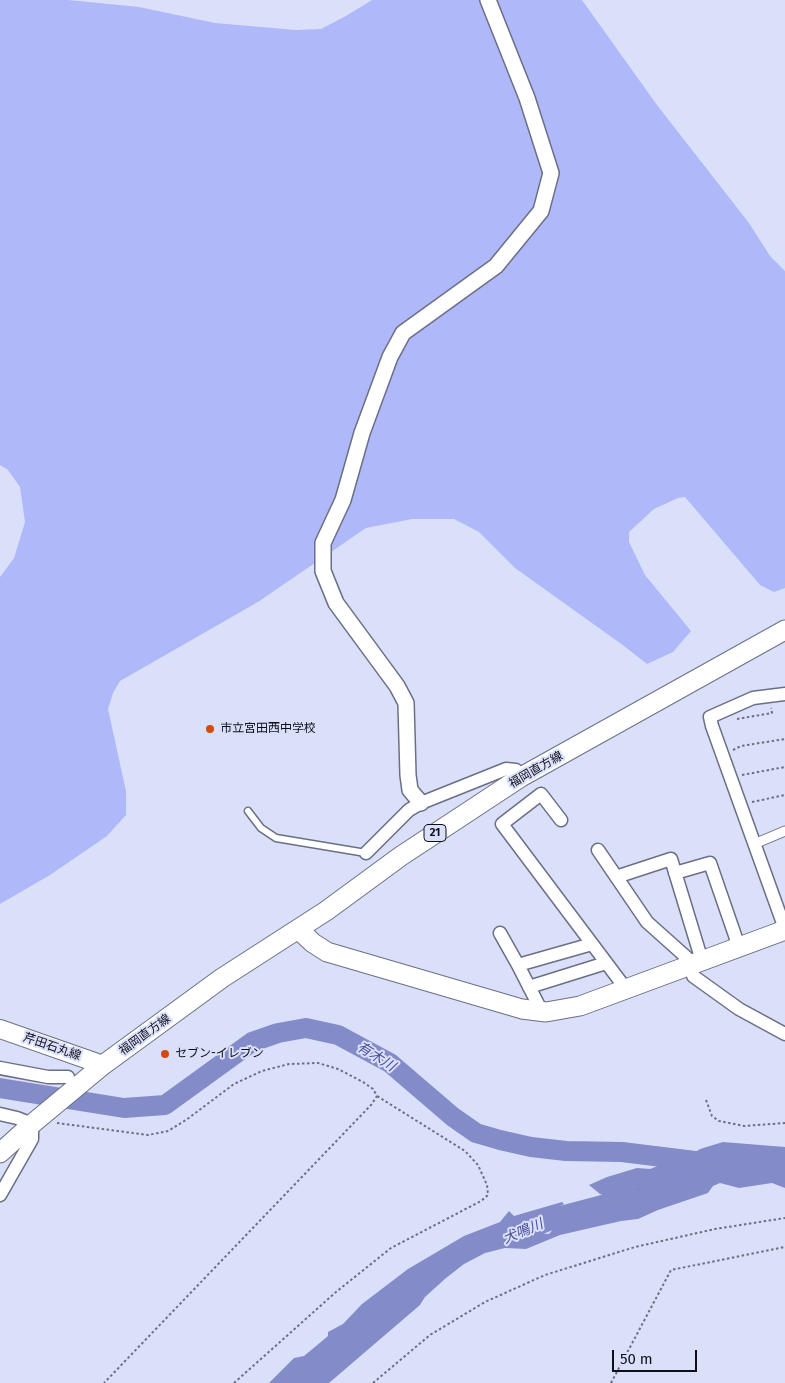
<!DOCTYPE html>
<html>
<head>
<meta charset="utf-8">
<style>
  body { margin:0 }
  #map { position:relative; width:785px; height:1383px; overflow:hidden; background:#dbe0fa; font-family:"Fira Sans",sans-serif }
  canvas { display:block }
  .scale { position:absolute; left:612px; top:1350px; width:85px; height:22px; box-sizing:border-box; border:2px solid #0e0f18; border-top:0; padding-left:6px; font-size:15px; line-height:18px; white-space:nowrap; color:#0e0f18; -webkit-text-stroke:4px #dbe0fa; paint-order:stroke }
</style>
</head>
<body>
<div id="map">
<canvas width="785" height="1383"></canvas>
<div class="scale">50 m</div>
</div>
<script>
const ctx = document.querySelector('canvas').getContext('2d');
ctx.lineJoin = 'round';
function fillPath(path, color) { ctx.fillStyle = color; ctx.fill(path, 'evenodd'); }
const shape = rows => new Path2D(rows.map(r => 'M' + r).join(''));
function strokePath(path, color, width, dash) { ctx.strokeStyle = color; ctx.lineWidth = width; ctx.lineCap = dash ? 'butt' : 'round'; ctx.setLineDash(dash || []); ctx.stroke(path); }
function drawText(font, color, halo, rows, align = 'center') {
  ctx.font = font + ' "Fira Sans","Noto Sans JP",sans-serif'; ctx.lineWidth = 4; ctx.setLineDash([]); ctx.textBaseline = 'middle'; ctx.strokeStyle = halo; ctx.fillStyle = color; for (const [text, x, y, turn = 0] of rows) {
    ctx.save(); ctx.translate(x, y); ctx.rotate((+turn || 0) * Math.PI / 180); ctx.textAlign = isNaN(turn) ? turn : align; if (halo) ctx.strokeText(text, 0, 0); ctx.fillText(text, 0, 0); ctx.restore();
  }
}
const green = shape([
  [0,0,68,0,139,7,215,23,296,30,321,29,346,16,372,0,582,0,657,105,749,223,770,256,785,271,785,588,774,592,760,585,685,497,678,498,654,509,629,532,629,542,645,575,691,631,673,652,647,664,624,646,515,568,479,532,454,519,412,519,366,528,258,602,120,681,113,693,108,709,126,791,126,815,107,836,50,875,0,904,0,577,14,558,25,522,20,487,8,470,0,465]
]);
const water = shape([
  [723,1142,785,1147,785,1188,772,1183,739,1188,720,1183,713,1186,708,1193,658,1210,638,1219,621,1221,560,1235,526,1249,505,1248,485,1253,464,1264,446,1278,425,1297,420,1305,329,1383,269,1383,294,1358,304,1356,328,1336,328,1332,343,1324,362,1304,408,1269,464,1236,500,1222,509,1211,514,1216,562,1202,564,1204,548,1213,539,1215,527,1224,536,1233,549,1234,555,1227,582,1215,627,1203,636,1198,646,1196,640,1187,635,1186,615,1195,606,1196,600,1194,589,1185,607,1177,637,1168,650,1169,665,1163,678,1164,700,1149]
]);
const river = shape([
  [0,1088,124,1108,165,1105,252,1042,278,1033,306,1028,338,1035,390,1063,453,1117,476,1133,500,1140,531,1147,566,1151,622,1152,711,1163],
  [506,1238,561,1216,671,1187]
]);
const path = shape([
  [737,719,772,713,771,708],
  [733,750,741,746,785,739],
  [742,775,785,767],
  [752,802,785,795],
  [706,1100,712,1116,719,1121,744,1126,785,1123],
  [57,1123,148,1135,168,1131,186,1120,234,1084,262,1071,289,1064,318,1063,338,1069,363,1082,373,1089,377,1096,371,1105,104,1383],
  [234,1383,336,1292,391,1248,481,1201,488,1195,487,1185,478,1165,465,1151,377,1096],
  [373,1383,430,1335,485,1302,545,1275,635,1247,715,1229,785,1218],
  [611,1383,671,1270,785,1247]
]);
const service = shape([
  [248,811,261,828,276,838,366,853]
]);
const pedestrian = shape([
  [754,844,785,831]
]);
const minor = shape([
  [785,694,753,698,710,717,712,726,785,929],
  [561,820,541,794,502,824,626,989],
  [598,850,647,922,694,964],
  [366,853,409,810,421,803,506,769,516,770,521,777],
  [675,873,710,863,739,947],
  [616,877,671,859,702,961],
  [500,933,518,965,542,1012],
  [518,965,592,944],
  [691,965,693,976,739,1009,785,1034],
  [529,987,606,963],
  [0,1068,48,1077,68,1077],
  [0,1114,17,1118,32,1124,32,1139,0,1195]
]);
const tertiary = shape([
  [421,803,410,790,408,775,406,703,397,686,336,603,323,571,323,543,343,500,362,433,390,357,403,333,496,266,541,211,551,173,527,98,488,0]
]);
const secondary = shape([
  [0,1029,103,1065]
]);
const primary = shape([
  [298,929,313,943,327,952,522,1009,546,1012,580,1006,785,930],
  [0,1153,32,1124,103,1065,222,978,326,911,401,856,521,777,785,630]
]);
const markers = [
  [210,729,5,"#d14c0a"],
  [165,1054,5,"#d14c0a"]
];
const shields = [
  [435,833,22]
];
const shieldNames = [
  ["21",435,833]
];
const poiNames = [
  ["市立宮田西中学校",220,729],
  ["セブン-イレブン",175,1054]
];
const streetNames = [
  ["福岡直方線",536,770,-30],
  ["福岡直方線",145,1035,-36],
  ["芹田石丸線",52,1047,19]
];
const waterNames = [
  ["有木川",376,1057,32],
  ["犬鳴川",523,1232,-23]
];
fillPath(green, '#afb8f9');
fillPath(water, '#838bc9');
strokePath(river, '#838bc9', 20);
strokePath(service, '#6b6f85', 9);
strokePath(pedestrian, '#6b6f85', 11);
strokePath(minor, '#6b6f85', 15);
strokePath(tertiary, '#6b6f85', 18);
strokePath(secondary, '#6b6f85', 20);
strokePath(primary, '#6b6f85', 21);
strokePath(path, '#6c6f7f', 2, [2.5, 2.5]);
strokePath(service, '#fff', 6);
strokePath(pedestrian, '#fff', 9);
strokePath(minor, '#fff', 12);
strokePath(tertiary, '#fff', 15);
strokePath(secondary, '#fff', 18);
strokePath(primary, '#fff', 19);
for (const [x, y, r, color] of markers) { const dot = new Path2D(); dot.arc(x, y, r, 0, 2 * Math.PI); ctx.fillStyle = color; ctx.fill(dot); strokePath(dot, '#dbe0fa', 2); }
for (const [x, y, w] of shields) { const box = new Path2D(); box.roundRect(x - w / 2, y - 8.5, w, 17, 4); ctx.fillStyle = '#dbe0fa'; ctx.fill(box); strokePath(box, '#0e0f18', 1); }
drawText('bold 11px', '#0e0f18', null, shieldNames);
drawText('12px', '#0e0f18', '#dbe0fa', poiNames, 'left');
drawText('12px', '#0e0f18', '#dbe0fa', streetNames);
drawText('italic 14px', '#484c99', '#dbe0fa', waterNames);
</script>
</body>
</html>
